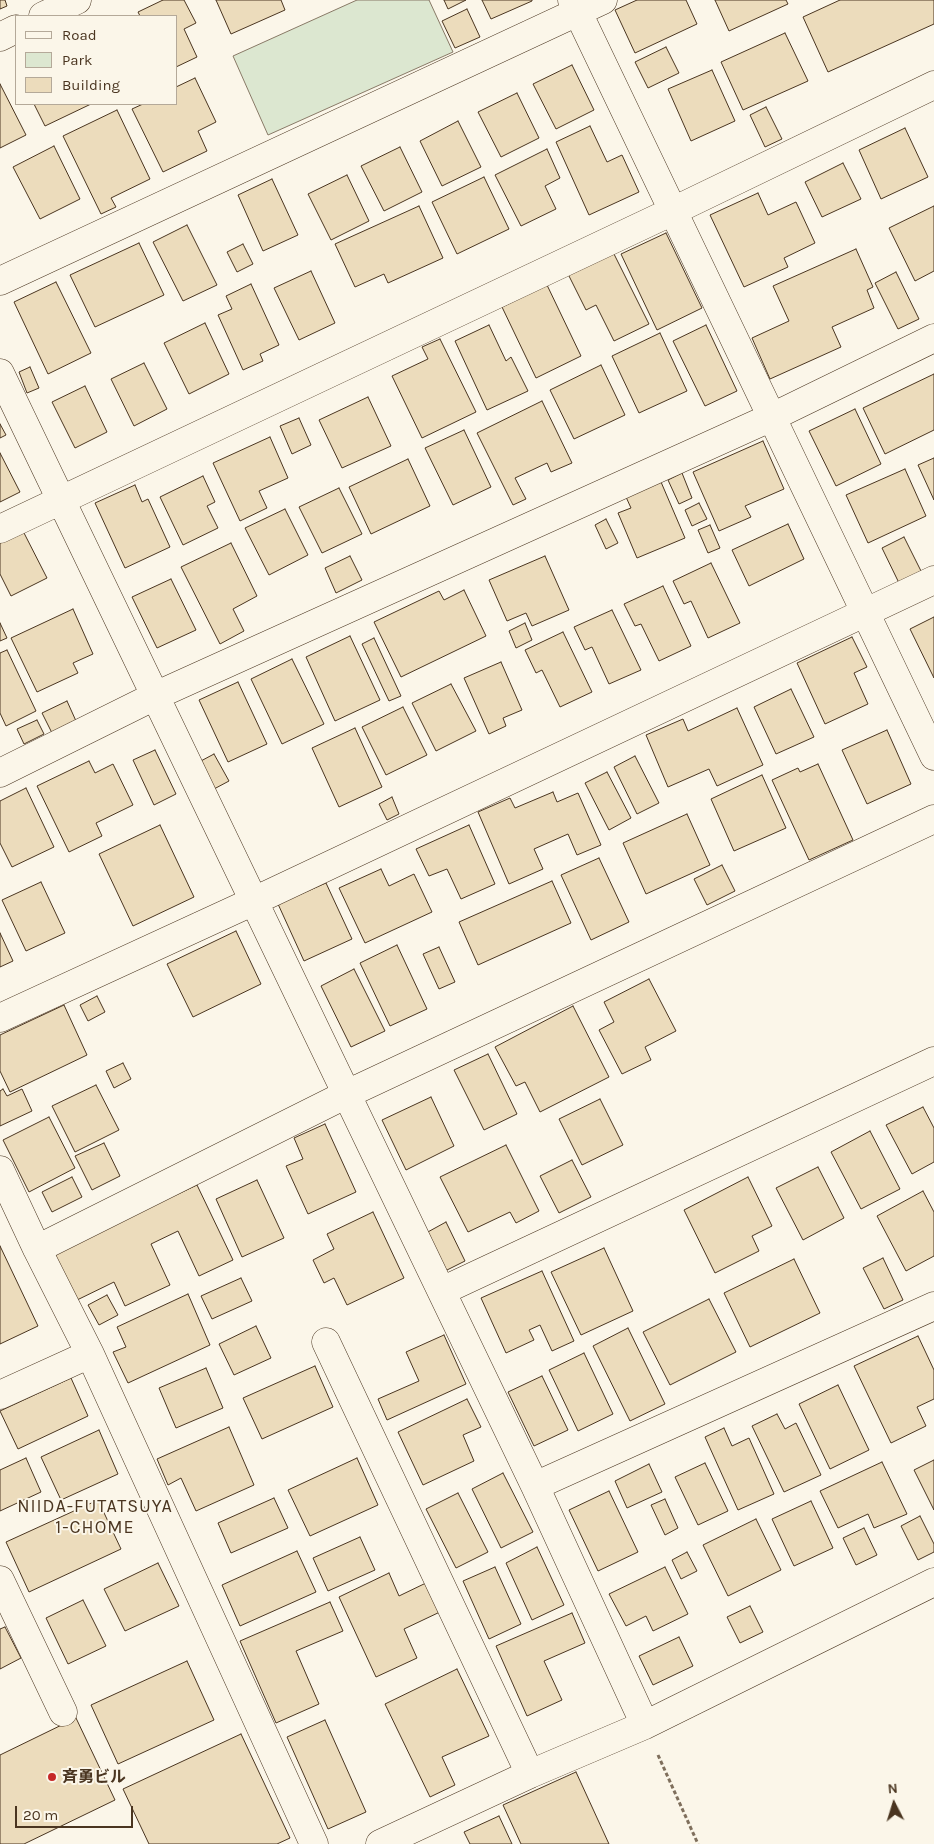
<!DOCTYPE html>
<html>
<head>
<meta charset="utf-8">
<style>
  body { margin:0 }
  #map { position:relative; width:934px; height:1844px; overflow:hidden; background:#fbf6e9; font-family:Karla,sans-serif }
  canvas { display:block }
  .legend { position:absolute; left:15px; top:15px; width:162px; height:90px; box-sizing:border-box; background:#fbf6e9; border:1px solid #b4a999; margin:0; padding:6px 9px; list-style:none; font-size:15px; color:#4a3520 }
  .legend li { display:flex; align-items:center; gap:10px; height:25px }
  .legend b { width:25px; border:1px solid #b4a999 }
  .north { position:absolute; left:869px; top:1779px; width:50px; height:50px; -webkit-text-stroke:4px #fbf6e9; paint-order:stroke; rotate:355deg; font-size:14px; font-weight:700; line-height:20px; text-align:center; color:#4a3520 }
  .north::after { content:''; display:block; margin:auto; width:18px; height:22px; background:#4a3520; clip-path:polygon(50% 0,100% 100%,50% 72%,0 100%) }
  .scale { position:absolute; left:15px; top:1806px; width:118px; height:22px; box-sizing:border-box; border:2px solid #4a3520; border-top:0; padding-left:6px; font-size:15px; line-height:18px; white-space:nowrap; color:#4a3520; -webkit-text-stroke:4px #fbf6e9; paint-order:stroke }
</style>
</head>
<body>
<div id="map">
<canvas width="934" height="1844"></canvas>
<ul class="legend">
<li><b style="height:6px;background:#fbf6e9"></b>Road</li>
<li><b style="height:14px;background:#dce7d0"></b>Park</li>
<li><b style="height:14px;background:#ecdcbc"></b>Building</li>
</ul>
<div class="north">N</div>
<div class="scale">20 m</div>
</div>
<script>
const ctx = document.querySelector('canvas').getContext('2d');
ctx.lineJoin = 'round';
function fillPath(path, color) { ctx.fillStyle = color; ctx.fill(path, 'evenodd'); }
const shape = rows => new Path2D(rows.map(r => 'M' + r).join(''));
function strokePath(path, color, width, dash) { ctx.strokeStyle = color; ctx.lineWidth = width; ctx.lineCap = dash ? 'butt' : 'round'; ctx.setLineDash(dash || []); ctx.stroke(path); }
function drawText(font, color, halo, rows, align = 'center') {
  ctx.font = font + ' Karla,"Noto Sans JP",sans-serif'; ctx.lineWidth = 4; ctx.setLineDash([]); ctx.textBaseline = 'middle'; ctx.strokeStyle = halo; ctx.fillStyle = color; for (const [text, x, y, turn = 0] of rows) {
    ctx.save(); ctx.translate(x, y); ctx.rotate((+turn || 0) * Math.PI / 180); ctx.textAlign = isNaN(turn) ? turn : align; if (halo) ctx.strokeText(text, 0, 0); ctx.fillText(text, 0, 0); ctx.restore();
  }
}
const green = shape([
  [357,0,429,0,453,52,268,135,233,56,357,0]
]);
const building = shape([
  [0,0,5,0,7,6,0,9,0,0],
  [163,0,184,0,196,23,184,29,197,57,176,67,176,16,140,16,138,12,163,0],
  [216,0,281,0,285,10,231,34,216,0],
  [444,0,466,0,448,9,444,0],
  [482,0,532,0,532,1,491,19,482,0],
  [637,0,686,0,697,24,635,53,615,10,637,0],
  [715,0,786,0,788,4,729,31,715,0],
  [840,0,934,0,934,24,828,72,803,17,840,0],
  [467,9,480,37,455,48,442,21,467,9],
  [785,33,808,81,743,110,721,62,785,33],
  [666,47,679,73,648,88,635,62,666,47],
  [572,65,594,110,556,129,533,84,572,65],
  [712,70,735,121,691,141,668,89,712,70],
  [195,78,216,122,198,131,207,151,163,172,132,109,143,104,176,104,176,87,195,78],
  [0,84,26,135,0,148,0,84],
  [517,93,539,138,501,157,478,112,517,93],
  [34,104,91,104,45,126,34,104],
  [766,107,782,139,765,147,750,115,766,107],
  [117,110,150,179,111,198,116,207,101,214,63,136,117,110],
  [458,121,481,167,442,186,420,141,458,121],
  [590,126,607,162,622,155,639,192,589,215,556,142,590,126],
  [905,128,928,177,881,199,859,150,905,128],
  [54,146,80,199,40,219,13,167,54,146],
  [400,147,422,192,384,211,361,166,400,147],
  [547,149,560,178,545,186,556,209,521,226,495,175,547,149],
  [843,163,861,199,822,217,805,182,843,163],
  [347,175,369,221,331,240,308,194,347,175],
  [484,177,509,229,457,254,432,202,484,177],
  [272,179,298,235,263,251,238,195,272,179],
  [758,193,768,215,796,202,815,243,784,258,788,267,744,287,710,215,758,193],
  [419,206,443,258,388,283,384,274,355,287,335,244,419,206],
  [934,206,934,271,915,281,889,228,934,206],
  [187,225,217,285,183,301,153,242,187,225],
  [666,233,702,308,657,330,621,254,666,233],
  [139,243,164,295,95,327,70,275,139,243],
  [243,244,253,264,237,272,227,252,243,244],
  [856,249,873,287,867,290,874,308,832,327,841,347,770,379,752,338,789,321,773,286,856,249],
  [613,252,649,324,614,341,596,305,586,310,568,274,613,252],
  [311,271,335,323,299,340,274,288,311,271],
  [896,272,919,319,898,329,875,283,896,272],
  [56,282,91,353,48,374,14,302,56,282],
  [251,284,279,345,260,354,263,361,243,370,218,315,232,309,226,296,251,284],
  [547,285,581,356,536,378,502,307,547,285],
  [205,323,229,374,189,394,164,343,205,323],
  [489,325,506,361,511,357,528,391,487,410,455,341,489,325],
  [706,325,737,391,705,406,673,341,706,325],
  [660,333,687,391,639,413,612,356,660,333],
  [440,339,476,412,422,438,392,376,428,359,422,347,440,339],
  [144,363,167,409,134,426,111,379,144,363],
  [601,365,625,415,574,439,550,390,601,365],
  [30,367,39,388,27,393,19,372,30,367],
  [934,374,934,430,885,454,863,408,934,374],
  [85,386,107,432,75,448,52,402,85,386],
  [368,397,391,446,342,468,319,420,368,397],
  [542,401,572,463,551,472,547,463,515,478,526,499,513,505,477,433,542,401],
  [855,409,881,464,836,486,809,431,855,409],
  [299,418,311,445,292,454,280,426,299,418],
  [0,424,6,435,0,438,0,424],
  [464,430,491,487,453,505,425,448,464,430],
  [270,437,288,478,259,491,267,508,240,521,213,463,270,437],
  [763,441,784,489,745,506,751,517,719,531,693,472,763,441],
  [0,453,20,492,0,502,0,453],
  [934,458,934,500,918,465,934,458],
  [408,459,430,506,371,534,349,487,408,459],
  [905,469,926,516,868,543,846,495,905,469],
  [682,473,692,498,679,504,668,480,682,473],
  [203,476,215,502,207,506,218,528,183,545,160,497,203,476],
  [661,482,685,538,637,558,618,513,631,508,626,497,661,482],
  [135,485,142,502,148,499,170,547,125,568,95,503,135,485],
  [339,488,362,534,322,553,299,507,339,488],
  [699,503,707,519,692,526,685,510,699,503],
  [285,509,308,555,269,575,245,528,285,509],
  [606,519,618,543,606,549,595,525,606,519],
  [788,524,804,559,749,586,732,550,788,524],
  [710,525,720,548,708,553,698,530,710,525],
  [23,531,47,578,11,596,0,574,0,542,23,531],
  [904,537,921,571,899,583,882,548,904,537],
  [231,543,257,596,233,609,244,631,220,644,181,567,231,543],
  [350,556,362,580,336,593,325,568,350,556],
  [545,556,569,610,532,626,526,613,507,621,489,580,545,556],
  [711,563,740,623,708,638,691,601,684,604,673,581,711,563],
  [171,579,196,630,157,648,132,597,171,579],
  [663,586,691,646,659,661,641,624,635,626,624,604,663,586],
  [464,590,486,636,401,677,374,622,439,591,444,600,464,590],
  [73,609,93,654,73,663,78,673,37,692,11,638,73,609],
  [612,610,641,670,609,684,592,647,585,650,574,627,612,610],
  [934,617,934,678,910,629,934,617],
  [0,623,7,638,0,641,0,623],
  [525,623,532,640,516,648,509,631,525,623],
  [563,632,592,692,560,707,542,670,536,673,525,650,563,632],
  [350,636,380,700,335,721,306,657,350,636],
  [852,637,867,667,854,673,868,704,825,724,797,663,852,637],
  [374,638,401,696,389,701,362,644,374,638],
  [7,650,36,711,6,726,0,713,0,653,7,650],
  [292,659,324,724,282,744,251,679,292,659],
  [501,662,522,710,503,718,506,726,489,734,464,678,501,662],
  [238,682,267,744,228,762,199,700,238,682],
  [451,684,476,731,436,751,412,703,451,684],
  [791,689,814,737,776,754,754,707,791,689],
  [67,701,76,721,52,733,42,713,67,701],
  [403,707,427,755,386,775,362,727,403,707],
  [737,708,763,765,717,786,709,769,668,787,646,735,683,719,688,731,737,708],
  [37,720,44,734,24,744,17,729,37,720],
  [355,728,382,787,339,807,312,748,355,728],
  [887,730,911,784,867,804,842,750,887,730],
  [155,750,176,794,154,805,133,760,155,750],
  [214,754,229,781,214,789,199,762,214,754],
  [635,756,659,803,637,814,614,767,635,756],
  [89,761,95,773,113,764,133,805,96,823,102,836,69,852,37,786,89,761],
  [818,764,853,840,809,860,772,780,798,768,800,772,818,764],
  [607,772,631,818,609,830,585,783,607,772],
  [762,775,786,828,734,851,711,799,762,775],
  [26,788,54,847,12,867,0,843,0,801,26,788],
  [553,792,557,802,578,793,601,845,577,855,568,834,534,849,543,869,509,884,478,812,510,798,515,808,553,792],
  [392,797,399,814,387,820,379,804,392,797],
  [687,814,710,865,646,894,623,843,687,814],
  [160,825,194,897,133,926,99,854,160,825],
  [469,825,495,884,461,899,447,869,429,876,416,849,469,825],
  [599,858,629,922,591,940,561,875,599,858],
  [722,865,735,891,707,905,694,879,722,865],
  [381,869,389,886,414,874,432,912,365,943,339,888,381,869],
  [552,881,571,923,478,965,459,922,552,881],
  [41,882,65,933,26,951,2,900,41,882],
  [326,883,352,939,304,961,278,904,326,883],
  [236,931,261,984,193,1017,167,964,236,931],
  [0,933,13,961,0,967,0,933],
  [397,945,427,1009,390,1026,360,963,397,945],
  [439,947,455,982,439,989,423,954,439,947],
  [354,969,385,1031,351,1047,321,986,354,969],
  [649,979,676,1031,645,1047,651,1060,622,1074,599,1030,614,1022,604,1002,649,979],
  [97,996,105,1012,88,1021,80,1005,97,996],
  [64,1005,87,1055,10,1092,0,1071,0,1035,64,1005],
  [573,1006,609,1077,540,1112,525,1082,516,1086,495,1047,573,1006],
  [488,1054,517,1114,484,1130,454,1070,488,1054],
  [123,1063,131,1079,114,1088,106,1071,123,1063],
  [96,1085,119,1130,75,1152,52,1106,96,1085],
  [3,1089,7,1096,22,1089,32,1111,0,1126,0,1091,3,1089],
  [431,1097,454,1146,406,1170,382,1120,431,1097],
  [600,1099,623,1145,582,1165,559,1119,600,1099],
  [923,1107,934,1128,934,1162,912,1174,886,1125,923,1107],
  [49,1117,75,1168,29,1192,3,1140,49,1117],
  [325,1124,356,1192,308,1214,286,1166,303,1159,294,1138,325,1124],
  [870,1131,900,1189,861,1209,831,1152,870,1131],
  [104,1143,120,1176,92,1190,75,1156,104,1143],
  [506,1145,539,1211,516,1223,510,1212,468,1232,440,1177,506,1145],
  [572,1160,591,1197,559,1213,540,1176,572,1160],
  [818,1167,844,1218,803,1240,776,1188,818,1167],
  [72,1177,82,1197,52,1212,42,1192,72,1177],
  [748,1177,772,1226,752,1236,759,1251,715,1273,684,1210,748,1177],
  [257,1180,284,1238,242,1257,216,1199,257,1180],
  [197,1185,233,1260,199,1276,178,1231,151,1244,170,1285,125,1306,114,1282,75,1301,52,1253,197,1185],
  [923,1191,934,1212,934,1256,906,1271,877,1216,923,1191],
  [373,1212,404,1278,347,1305,334,1278,324,1283,313,1260,334,1249,327,1234,373,1212],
  [446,1222,465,1261,445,1271,426,1233,446,1222],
  [0,1246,38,1326,0,1344,0,1246],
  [604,1248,633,1311,581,1335,551,1272,604,1248],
  [883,1258,903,1300,884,1309,863,1268,883,1258],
  [794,1259,820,1313,750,1347,724,1293,794,1259],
  [542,1271,574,1341,552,1351,540,1325,529,1330,534,1340,506,1353,481,1298,542,1271],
  [241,1278,252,1301,212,1319,201,1296,241,1278],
  [188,1294,210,1345,128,1383,113,1352,126,1347,117,1327,188,1294],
  [107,1295,118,1315,99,1325,88,1305,107,1295],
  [709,1299,736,1352,670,1385,643,1332,709,1299],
  [256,1326,271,1358,234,1375,219,1344,256,1326],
  [628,1328,665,1404,630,1421,593,1346,628,1328],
  [444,1335,466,1384,387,1420,378,1399,419,1381,406,1352,444,1335],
  [918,1336,934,1370,934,1399,917,1407,926,1426,891,1443,854,1366,918,1336],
  [584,1353,613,1414,578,1431,549,1370,584,1353],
  [315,1366,333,1407,262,1439,243,1398,315,1366],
  [206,1368,223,1408,176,1428,159,1388,206,1368],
  [542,1376,568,1430,534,1446,508,1392,542,1376],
  [71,1378,88,1416,18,1449,0,1411,71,1378],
  [838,1385,869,1450,830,1469,799,1404,838,1385],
  [467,1399,481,1427,463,1435,474,1461,423,1485,398,1432,467,1399],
  [777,1414,785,1429,796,1423,821,1475,784,1492,752,1426,777,1414],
  [229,1427,254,1485,196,1511,181,1478,168,1485,157,1459,229,1427],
  [724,1428,732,1446,749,1438,774,1494,738,1510,705,1437,724,1428],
  [99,1430,118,1474,61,1500,41,1457,99,1430],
  [26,1458,41,1492,0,1511,0,1470,26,1458],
  [357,1458,378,1505,310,1536,288,1490,357,1458],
  [934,1460,934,1510,914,1470,934,1460],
  [882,1462,907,1514,874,1528,868,1514,838,1528,820,1491,882,1462],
  [705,1463,728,1511,698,1525,675,1477,705,1463],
  [649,1464,662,1492,627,1508,615,1481,649,1464],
  [503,1473,533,1532,501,1548,472,1489,503,1473],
  [609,1491,638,1552,598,1571,569,1510,609,1491],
  [458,1493,488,1552,456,1568,426,1509,458,1493],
  [274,1498,288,1528,231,1553,218,1523,274,1498],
  [665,1499,678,1528,665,1535,651,1505,665,1499],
  [98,1500,121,1549,29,1592,6,1542,98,1500],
  [811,1501,833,1548,794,1566,772,1519,811,1501],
  [920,1516,934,1544,934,1552,918,1560,901,1526,920,1516],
  [756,1519,781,1570,728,1596,703,1545,756,1519],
  [864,1528,877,1555,856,1565,843,1538,864,1528],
  [360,1537,375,1570,328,1591,313,1558,360,1537],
  [537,1547,564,1605,532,1620,506,1563,537,1547],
  [297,1551,316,1592,240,1626,222,1585,297,1551],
  [687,1552,697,1571,681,1579,672,1560,687,1552],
  [158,1563,179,1606,125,1631,104,1589,158,1563],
  [495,1567,521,1624,489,1639,463,1581,495,1567],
  [665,1567,688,1614,653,1631,646,1616,626,1626,609,1594,665,1567],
  [389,1573,399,1596,428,1582,442,1611,404,1629,417,1658,376,1677,339,1597,389,1573],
  [83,1600,106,1646,68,1664,46,1618,83,1600],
  [330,1602,343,1631,296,1651,319,1704,276,1723,240,1641,330,1602],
  [750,1606,763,1632,740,1643,727,1617,750,1606],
  [572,1613,585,1643,544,1661,562,1700,527,1716,496,1646,572,1613],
  [5,1627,21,1658,0,1669,0,1629,5,1627],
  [679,1637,693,1666,653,1685,639,1656,679,1637],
  [187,1661,214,1720,118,1764,91,1705,187,1661],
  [457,1669,489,1736,442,1757,455,1785,430,1797,385,1704,457,1669],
  [76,1718,115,1800,24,1844,0,1844,0,1755,76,1718],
  [325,1720,366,1812,328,1829,287,1737,325,1720],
  [241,1734,290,1838,277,1844,149,1844,123,1789,241,1734],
  [576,1772,609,1844,521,1844,503,1805,576,1772],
  [499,1816,512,1844,470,1844,464,1832,499,1816]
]);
const path = shape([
  [658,1755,698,1844]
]);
const minor = shape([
  [572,0,934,756],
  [43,16,77,0],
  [0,37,16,29],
  [0,281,603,0],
  [0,373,535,1486,645,1725],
  [0,529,673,211,934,85],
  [0,773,155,696,772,417,934,338],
  [0,1018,254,901,934,580],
  [0,1170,37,1249,90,1354,314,1844],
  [37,1249,347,1094,934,819],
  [442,1291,934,1061],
  [326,1342,530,1774],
  [0,1395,90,1354],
  [535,1486,934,1306],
  [0,1580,63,1712],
  [380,1844,530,1774,645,1725,934,1582]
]);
const markers = [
  [52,1777,5,"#c62828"]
];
const poiNames = [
  ["斉勇ビル",62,1777]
];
const neighbourhoodNames = [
  ["NIIDA-FUTATSUYA",95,1507],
  ["1-CHOME",95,1528]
];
fillPath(green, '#dce7d0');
strokePath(green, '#887966', 1);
fillPath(building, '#ecdcbc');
strokePath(building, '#4a3520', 1);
strokePath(minor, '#4a3520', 29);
strokePath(path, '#7f6f5c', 3, [4, 2.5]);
strokePath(minor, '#fbf6e9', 28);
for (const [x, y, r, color] of markers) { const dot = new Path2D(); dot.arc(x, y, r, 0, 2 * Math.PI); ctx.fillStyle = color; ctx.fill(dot); strokePath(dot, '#fbf6e9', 2); }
drawText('bold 16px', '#4a3520', '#fbf6e9', poiNames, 'left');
ctx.letterSpacing = '1px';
drawText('18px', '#4a3520', '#fbf6e9', neighbourhoodNames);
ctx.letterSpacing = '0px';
</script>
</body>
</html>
